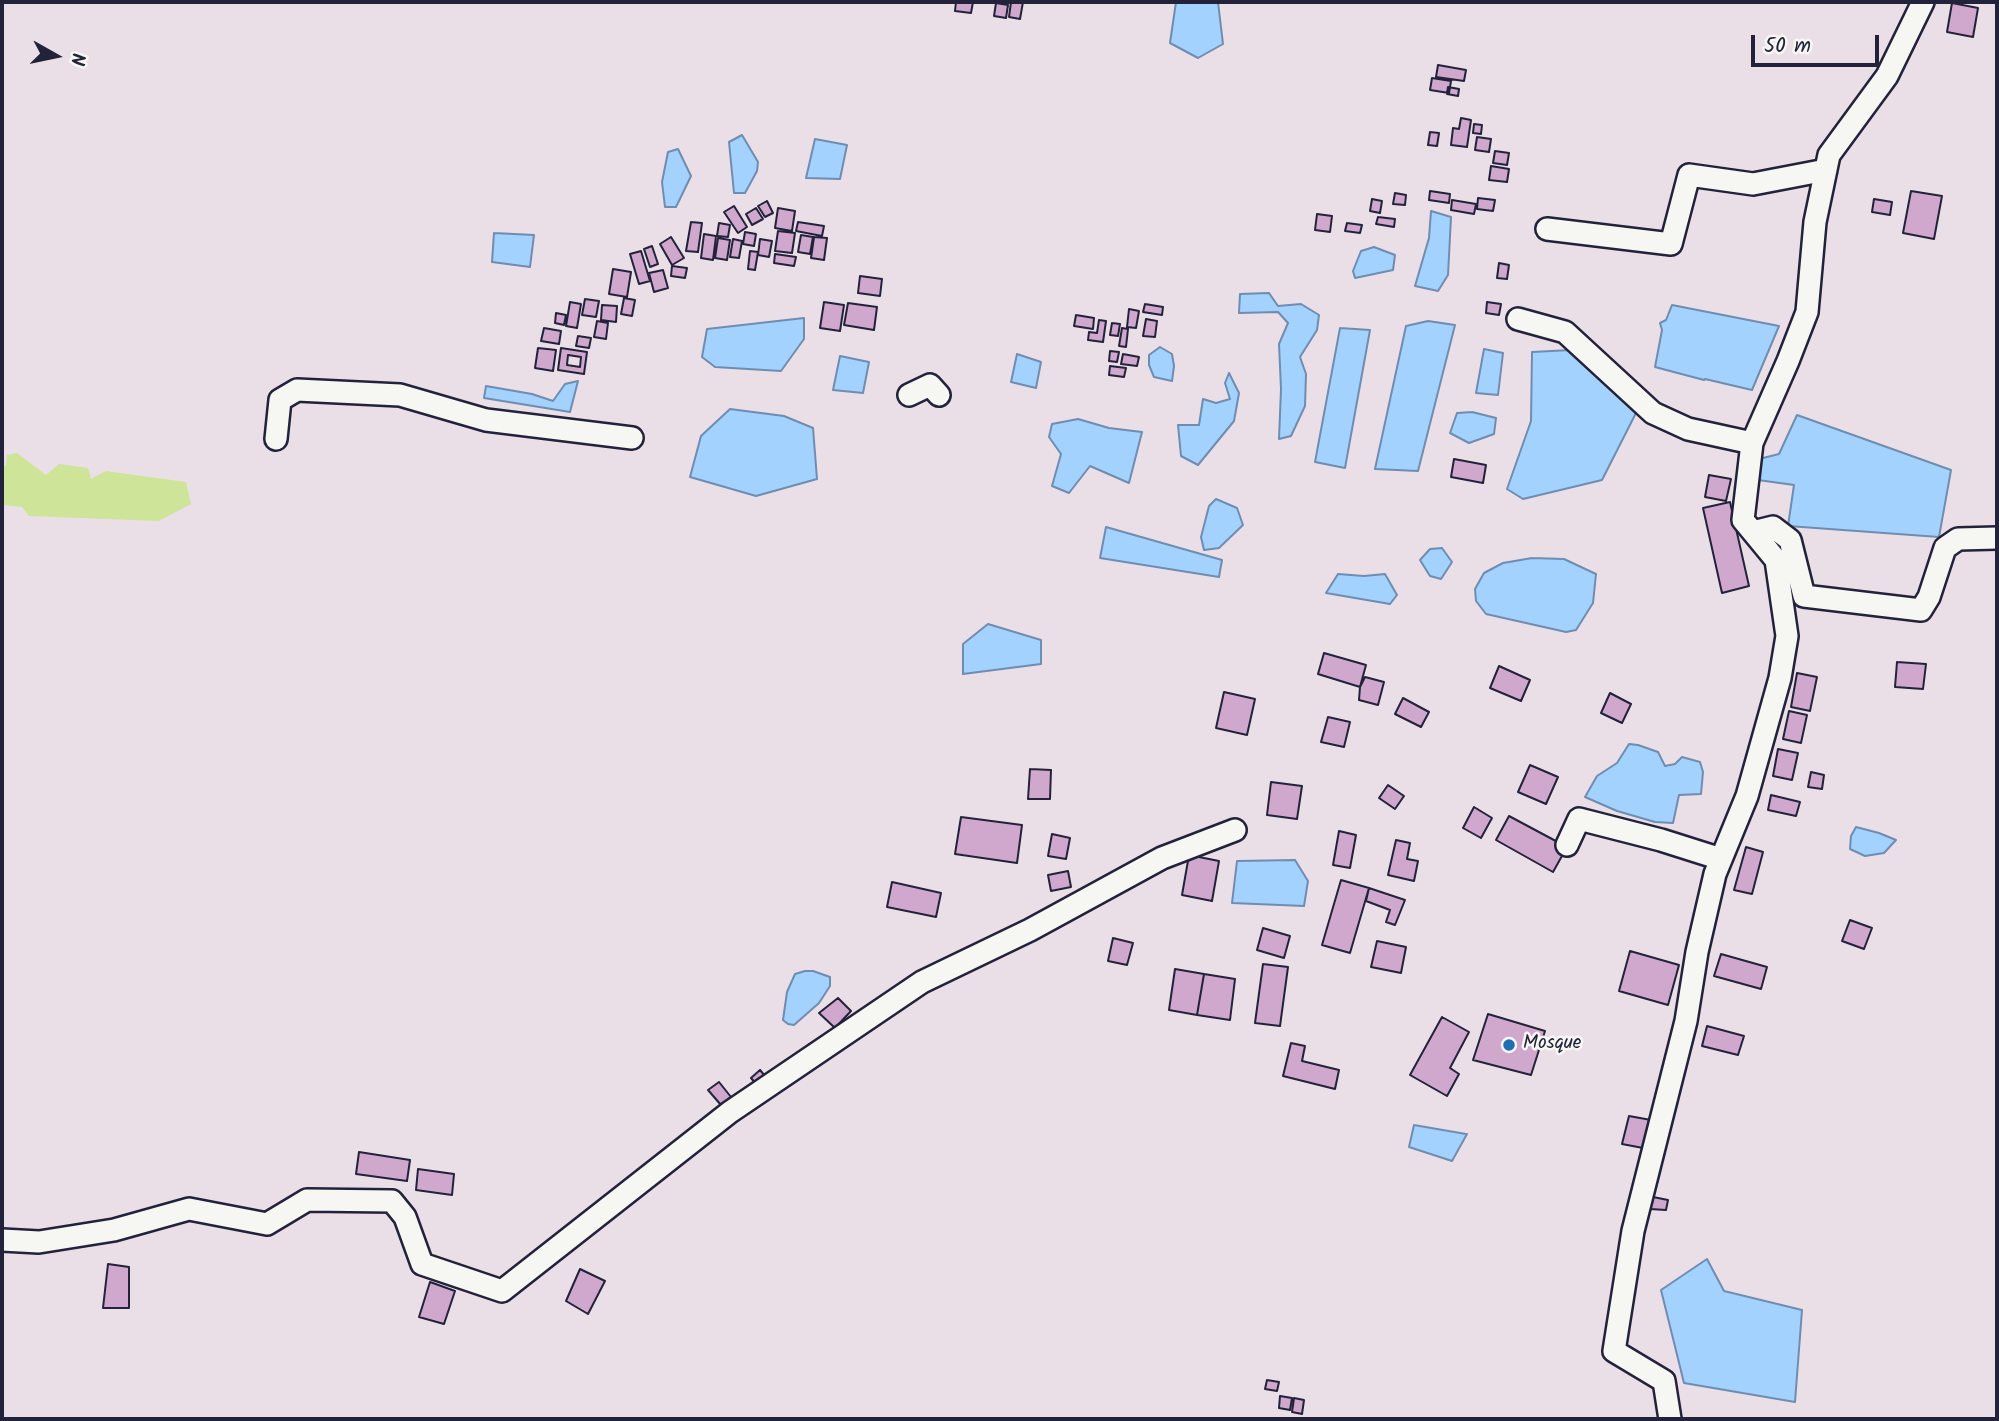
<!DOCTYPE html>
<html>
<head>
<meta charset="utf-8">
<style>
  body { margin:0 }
  #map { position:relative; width:1999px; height:1421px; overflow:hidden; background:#ebdfe7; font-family:Kalam,sans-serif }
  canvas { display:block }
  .frame { position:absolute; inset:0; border:4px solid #22223b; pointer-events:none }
  .north { position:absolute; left:21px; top:21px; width:70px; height:70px; -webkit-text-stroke:5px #f6f6f2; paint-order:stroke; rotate:99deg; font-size:19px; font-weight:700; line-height:28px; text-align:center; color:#22223b }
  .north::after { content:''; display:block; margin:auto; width:24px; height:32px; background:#22223b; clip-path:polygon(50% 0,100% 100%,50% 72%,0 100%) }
  .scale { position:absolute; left:1751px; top:35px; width:128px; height:32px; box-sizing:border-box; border:4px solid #22223b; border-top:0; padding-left:9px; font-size:21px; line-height:24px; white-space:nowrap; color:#22223b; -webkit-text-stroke:5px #f6f6f2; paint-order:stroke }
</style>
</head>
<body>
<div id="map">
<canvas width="1999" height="1421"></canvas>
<div class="frame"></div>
<div class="north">N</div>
<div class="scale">50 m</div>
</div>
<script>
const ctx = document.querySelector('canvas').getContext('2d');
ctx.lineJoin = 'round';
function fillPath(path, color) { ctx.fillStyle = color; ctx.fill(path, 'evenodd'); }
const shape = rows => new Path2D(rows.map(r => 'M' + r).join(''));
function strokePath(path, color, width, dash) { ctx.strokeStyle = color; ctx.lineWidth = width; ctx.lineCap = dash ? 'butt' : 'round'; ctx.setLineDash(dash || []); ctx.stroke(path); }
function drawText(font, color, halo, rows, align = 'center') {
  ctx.font = font + ' Kalam,sans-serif'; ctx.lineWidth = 5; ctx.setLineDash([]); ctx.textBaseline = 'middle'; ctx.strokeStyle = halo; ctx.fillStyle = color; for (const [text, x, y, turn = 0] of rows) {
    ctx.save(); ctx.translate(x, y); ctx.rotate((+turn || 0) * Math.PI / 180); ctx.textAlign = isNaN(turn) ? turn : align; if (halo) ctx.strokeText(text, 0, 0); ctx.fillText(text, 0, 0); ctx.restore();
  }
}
const green = shape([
  [17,453,46,475,59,464,88,468,91,479,106,471,186,482,191,504,159,521,29,516,22,507,3,505,2,504,2,468,6,465,7,455]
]);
const water = shape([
  [1176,2,1218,2,1223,44,1198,58,1170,43,1176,2],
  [742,135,758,162,757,171,745,193,734,193,729,142,742,135],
  [815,139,847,145,840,179,806,178,815,139],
  [678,149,691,176,676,207,665,207,662,182,668,152,678,149],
  [1431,211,1451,217,1448,275,1438,291,1415,286,1429,238,1431,211],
  [494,233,534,235,530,267,492,262,494,233],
  [1374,247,1395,255,1393,270,1355,278,1353,271,1361,251,1374,247],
  [1269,293,1278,306,1301,304,1319,315,1317,330,1300,357,1306,374,1305,406,1291,436,1279,439,1281,389,1279,344,1288,323,1278,312,1239,313,1240,294,1269,293],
  [1672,305,1779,326,1752,390,1705,379,1704,380,1655,367,1662,330,1660,323,1666,320,1672,305],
  [804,318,804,339,781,371,715,367,702,357,707,329,804,318],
  [1428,321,1455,325,1418,471,1375,469,1406,326,1428,321],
  [1340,328,1370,330,1345,468,1315,462,1340,328],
  [1160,347,1172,354,1174,366,1172,381,1154,377,1149,365,1149,355,1160,347],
  [1484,349,1503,353,1498,395,1476,393,1484,349],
  [1571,350,1609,379,1636,413,1602,480,1523,499,1507,489,1531,421,1532,352,1571,350],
  [1017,354,1041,362,1036,388,1011,382,1017,354],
  [840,356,869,362,863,393,833,390,840,356],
  [1229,373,1239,393,1234,421,1198,465,1181,456,1178,425,1199,425,1203,399,1216,403,1230,399,1225,383,1229,373],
  [578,381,570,412,484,398,486,386,532,394,553,401,565,384,578,381],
  [730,409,784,416,813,428,817,479,756,496,690,477,701,436,730,409],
  [1472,412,1496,418,1494,434,1469,443,1450,433,1457,413,1472,412],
  [1797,415,1951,470,1939,537,1788,526,1794,485,1758,480,1759,459,1779,454,1797,415],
  [1078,419,1109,428,1142,432,1129,483,1090,466,1069,493,1052,486,1061,454,1049,437,1052,424,1078,419],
  [1216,499,1237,508,1243,525,1219,548,1204,550,1201,537,1209,506,1216,499],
  [1106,527,1222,560,1219,577,1100,558,1106,527],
  [1442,548,1452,562,1441,579,1430,576,1420,560,1430,549,1442,548],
  [1532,558,1564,559,1596,574,1593,603,1576,630,1566,632,1486,614,1476,601,1475,589,1484,573,1503,563,1532,558],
  [1338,574,1364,576,1385,574,1397,595,1390,604,1326,593,1338,574],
  [988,624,1041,640,1041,664,963,674,963,644,988,624],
  [1629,744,1638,745,1658,752,1665,766,1675,764,1682,757,1700,762,1703,772,1701,794,1679,795,1673,823,1655,822,1617,811,1585,797,1597,776,1617,763,1629,744],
  [1856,827,1879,833,1896,840,1884,853,1865,856,1850,849,1851,836,1856,827],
  [1295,860,1308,881,1304,906,1232,903,1237,861,1295,860],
  [805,971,813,971,830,977,830,986,819,1003,794,1025,788,1024,783,1020,787,992,795,974,805,971],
  [1414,1125,1466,1134,1467,1134,1452,1161,1409,1147,1414,1125],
  [1707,1259,1724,1291,1802,1310,1795,1402,1684,1383,1661,1290,1707,1259]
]);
const building = shape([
  [956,2,973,2,971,13,955,11,956,2],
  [1011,2,1023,2,1020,19,1009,17,1011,2],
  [996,3,1008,5,1006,18,994,16,996,3],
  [1952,3,1978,8,1973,37,1947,32,1952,3],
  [1438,65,1466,70,1464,81,1436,77,1438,65],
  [1432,78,1451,81,1449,93,1430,90,1432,78],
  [1448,87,1459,89,1458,96,1447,94,1448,87],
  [1461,118,1471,120,1467,147,1451,145,1453,128,1459,129,1461,118],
  [1474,124,1482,125,1481,134,1473,133,1474,124],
  [1430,132,1439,133,1437,146,1428,145,1430,132],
  [1477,137,1491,139,1489,152,1475,150,1477,137],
  [1495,151,1509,153,1507,165,1493,163,1495,151],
  [1491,166,1509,169,1507,182,1489,180,1491,166],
  [1430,191,1450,194,1449,203,1429,200,1430,191],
  [1911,191,1942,196,1934,239,1903,233,1911,191],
  [1395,193,1406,195,1405,205,1393,204,1395,193],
  [1478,198,1495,200,1493,211,1477,209,1478,198],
  [1372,199,1382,201,1380,213,1370,211,1372,199],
  [1874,199,1892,202,1890,215,1872,212,1874,199],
  [1452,200,1476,204,1474,214,1451,210,1452,200],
  [767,201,773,213,765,217,758,206,767,201],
  [734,206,747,227,738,233,724,212,734,206],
  [756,208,763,219,752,225,746,214,756,208],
  [778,208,795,211,792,231,775,228,778,208],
  [1317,214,1332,216,1330,232,1315,230,1317,214],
  [1378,217,1395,219,1394,227,1376,224,1378,217],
  [691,222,702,223,698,252,686,251,691,222],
  [798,222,824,226,822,236,796,231,798,222],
  [719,223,730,225,728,237,717,236,719,223],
  [1347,223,1362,225,1360,233,1345,231,1347,223],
  [778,231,795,233,792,253,775,251,778,231],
  [745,232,756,234,754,246,743,244,745,232],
  [704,234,716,236,713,260,701,258,704,234],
  [801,235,813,237,810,254,798,252,801,235],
  [671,237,684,258,672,265,660,244,671,237],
  [814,237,827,238,824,260,811,258,814,237],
  [718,238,730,240,727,260,715,258,718,238],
  [733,239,742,241,739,258,730,257,733,239],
  [760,239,772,241,769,257,758,255,760,239],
  [652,246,658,264,650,267,644,249,652,246],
  [641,251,650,281,639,284,630,254,641,251],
  [750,251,758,252,755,270,748,269,750,251],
  [775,254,796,257,794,266,774,263,775,254],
  [1499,263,1509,265,1507,279,1497,278,1499,263],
  [672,266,687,268,685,278,671,276,672,266],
  [613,269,631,272,627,297,609,294,613,269],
  [663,270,668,288,654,292,649,273,663,270],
  [860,276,882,279,880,296,858,293,860,276],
  [624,298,635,300,632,316,621,314,624,298],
  [585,299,599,301,596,317,582,315,585,299],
  [570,302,581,304,577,328,566,326,570,302],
  [824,302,844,305,840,331,820,328,824,302],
  [1487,302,1501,304,1499,315,1486,313,1487,302],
  [848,303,877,307,874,330,844,325,848,303],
  [1145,304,1163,307,1162,315,1143,312,1145,304],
  [602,305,617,306,616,322,601,320,602,305],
  [1129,309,1139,311,1136,328,1127,327,1129,309],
  [556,313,566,315,564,325,555,323,556,313],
  [1076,315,1094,318,1093,329,1074,326,1076,315],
  [1146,319,1157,321,1155,337,1143,336,1146,319],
  [1099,320,1106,321,1103,342,1088,340,1089,332,1097,333,1099,320],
  [597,321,608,323,606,339,594,337,597,321],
  [1112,323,1120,324,1118,336,1110,335,1112,323],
  [544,328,561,331,559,344,541,341,544,328],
  [1122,328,1128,329,1126,347,1119,346,1122,328],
  [578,336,591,338,589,348,576,346,578,336],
  [538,348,556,350,553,371,535,368,538,348],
  [561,348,587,352,584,374,558,370,561,348],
  [568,355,581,357,580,367,567,365,568,355],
  [1110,351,1119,352,1117,362,1109,361,1110,351],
  [1123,354,1139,357,1137,366,1121,364,1123,354],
  [1110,366,1126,368,1124,377,1109,375,1110,366],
  [1454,459,1486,465,1483,483,1451,477,1454,459],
  [1709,475,1731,479,1726,501,1705,497,1709,475],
  [1730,502,1749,586,1722,593,1703,508,1730,502],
  [1324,653,1366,665,1360,687,1318,674,1324,653],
  [1897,662,1926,664,1923,689,1895,687,1897,662],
  [1499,666,1530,680,1521,701,1490,688,1499,666],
  [1797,673,1817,677,1810,711,1791,707,1797,673],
  [1365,677,1384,682,1378,705,1359,700,1360,687,1365,677],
  [1224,692,1255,699,1247,735,1216,728,1224,692],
  [1610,693,1631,704,1622,723,1601,713,1610,693],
  [1403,698,1429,712,1421,727,1395,714,1403,698],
  [1789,711,1807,715,1801,743,1783,739,1789,711],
  [1328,717,1350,722,1344,747,1321,742,1328,717],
  [1778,749,1798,753,1792,780,1773,776,1778,749],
  [1530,765,1558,777,1546,804,1518,792,1530,765],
  [1030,769,1051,770,1050,799,1028,799,1030,769],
  [1811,772,1824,775,1822,789,1808,787,1811,772],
  [1271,782,1302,786,1297,819,1267,815,1271,782],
  [1388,785,1404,796,1395,809,1379,798,1388,785],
  [1771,795,1800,802,1796,816,1768,810,1771,795],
  [1474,807,1492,818,1481,838,1463,828,1474,807],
  [1509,816,1567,847,1553,872,1496,840,1509,816],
  [961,817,1022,825,1017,863,955,854,961,817],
  [1339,831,1356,835,1350,868,1333,865,1339,831],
  [1052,834,1070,838,1066,859,1048,856,1052,834],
  [1396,840,1410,843,1407,859,1418,861,1414,881,1388,875,1396,840],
  [1746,847,1763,852,1752,894,1734,890,1746,847],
  [1189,855,1219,861,1212,901,1182,895,1189,855],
  [1068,871,1071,887,1051,891,1048,875,1068,871],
  [1341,880,1369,888,1350,953,1322,945,1341,880],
  [892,882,941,893,936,917,887,907,892,882],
  [1369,888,1405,900,1395,925,1386,922,1390,910,1366,901,1369,888],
  [1850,920,1872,928,1864,949,1842,941,1850,920],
  [1263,928,1290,936,1284,958,1257,950,1263,928],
  [1113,938,1133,943,1127,965,1108,961,1113,938],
  [1377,941,1406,947,1401,973,1371,967,1377,941],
  [1630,951,1679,965,1668,1005,1619,991,1630,951],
  [1721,954,1767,967,1761,989,1714,976,1721,954],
  [1263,964,1288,967,1280,1026,1255,1023,1263,964],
  [1175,969,1204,974,1197,1015,1169,1010,1175,969],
  [1204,974,1235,979,1230,1020,1197,1015,1204,974],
  [838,998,851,1011,835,1028,819,1013,838,998],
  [1488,1014,1545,1031,1531,1075,1473,1060,1488,1014],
  [1442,1017,1469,1032,1450,1068,1459,1074,1447,1096,1410,1075,1442,1017],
  [1707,1026,1744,1036,1738,1055,1702,1046,1707,1026],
  [1291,1043,1305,1046,1302,1061,1339,1070,1335,1089,1283,1076,1291,1043],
  [760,1070,765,1076,756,1084,751,1078,760,1070],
  [719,1082,731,1097,721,1105,708,1090,719,1082],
  [1629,1116,1651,1120,1643,1148,1622,1144,1629,1116],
  [359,1152,410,1160,407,1181,356,1174,359,1152],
  [418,1169,454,1174,452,1195,416,1190,418,1169],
  [1653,1197,1668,1200,1666,1210,1650,1209,1653,1197],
  [108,1264,129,1267,129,1308,103,1308,108,1264],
  [580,1269,605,1281,588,1314,566,1301,580,1269],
  [430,1282,455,1291,444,1324,419,1317,430,1282],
  [1267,1380,1279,1382,1277,1391,1265,1389,1267,1380],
  [1280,1396,1292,1398,1290,1410,1279,1408,1280,1396],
  [1294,1398,1304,1400,1302,1414,1292,1412,1294,1398]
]);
const minor = shape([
  [1547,229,1671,244,1689,175,1753,184,1826,170],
  [1518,319,1565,332,1653,413,1688,429,1752,443],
  [909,395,930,385,939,395],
  [276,439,280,400,297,390,400,395,486,420,632,438],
  [1753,532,1773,527,1790,540,1804,596,1921,610,1929,597,1945,548,1958,539,1997,538],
  [1567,845,1579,819,1661,840,1721,859],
  [2,1240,39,1242,114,1230,189,1209,267,1224,307,1200,392,1201,405,1217,422,1264,502,1291,730,1112,922,982,1030,930,1162,858,1235,830],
  [1670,1419,1664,1381,1614,1351,1633,1231,1686,1021,1697,952,1715,874,1747,796,1780,678,1787,636,1776,560,1743,520,1752,443,1788,361,1807,312,1815,222,1829,155,1887,76,1923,2]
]);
const markers = [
  [1509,1045,7,"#1f6fb2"]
];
const poiNames = [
  ["Mosque",1523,1045]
];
fillPath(green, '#cde499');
fillPath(water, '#a3d2ff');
strokePath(water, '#6f8cb1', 2);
fillPath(building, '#d1a8cd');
strokePath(building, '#22223b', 2);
strokePath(minor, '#22223b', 26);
strokePath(minor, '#f6f6f2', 21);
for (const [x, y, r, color] of markers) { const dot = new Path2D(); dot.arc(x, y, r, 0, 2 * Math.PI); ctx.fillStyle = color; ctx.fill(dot); strokePath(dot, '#f6f6f2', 2.5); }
drawText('19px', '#22223b', '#f6f6f2', poiNames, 'left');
</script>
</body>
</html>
